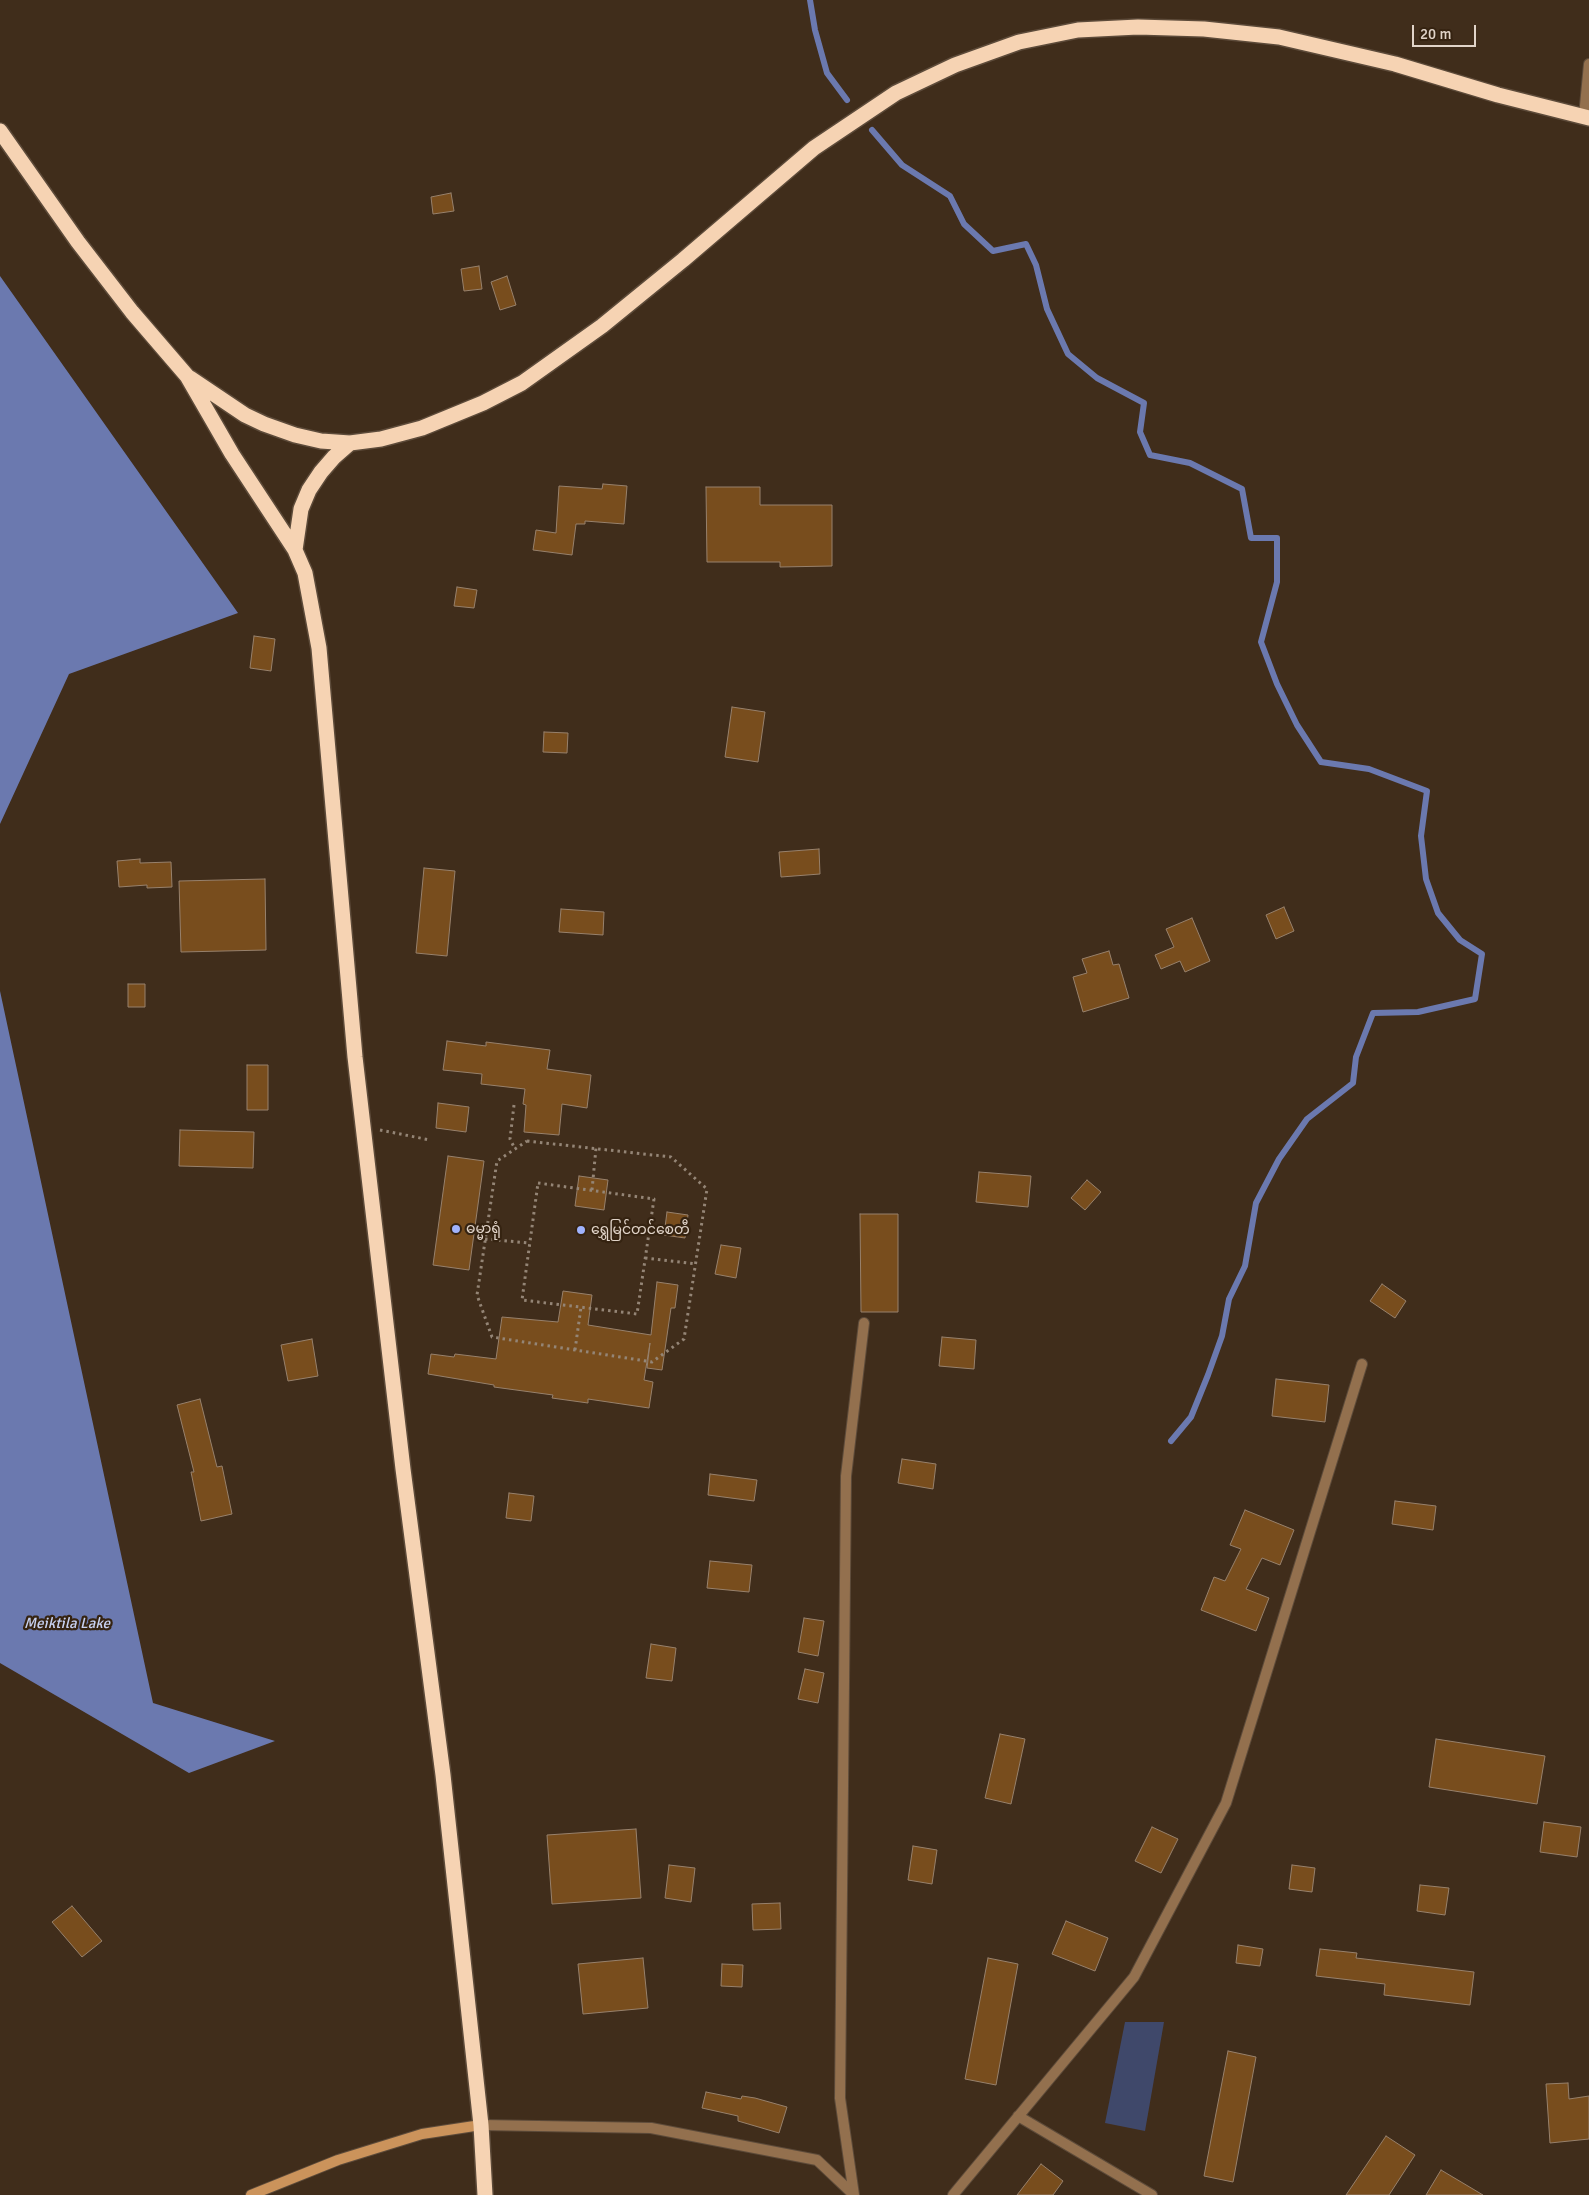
<!DOCTYPE html>
<html>
<head>
<meta charset="utf-8">
<style>
  body { margin:0 }
  #map { position:relative; width:1589px; height:2195px; overflow:hidden; background:#402d1b; font-family:Signika,sans-serif }
  canvas { display:block }
  .scale { position:absolute; left:1412px; top:25px; width:64px; height:22px; box-sizing:border-box; border:2px solid #e1d4c9; border-top:0; padding-left:6px; font-size:15px; line-height:18px; white-space:nowrap; color:#e1d4c9; -webkit-text-stroke:4px #352311; paint-order:stroke }
</style>
</head>
<body>
<div id="map">
<canvas width="1589" height="2195"></canvas>
<div class="scale">20 m</div>
</div>
<script>
const ctx = document.querySelector('canvas').getContext('2d');
ctx.lineJoin = 'round';
function fillPath(path, color) { ctx.fillStyle = color; ctx.fill(path, 'evenodd'); }
const shape = rows => new Path2D(rows.map(r => 'M' + r).join(''));
function strokePath(path, color, width, dash) { ctx.strokeStyle = color; ctx.lineWidth = width; ctx.lineCap = dash ? 'butt' : 'round'; ctx.setLineDash(dash || []); ctx.stroke(path); }
function drawText(font, color, halo, rows, align = 'center') {
  ctx.font = font + ' Signika,"Noto Sans Myanmar",sans-serif'; ctx.lineWidth = 4.5; ctx.setLineDash([]); ctx.textBaseline = 'middle'; ctx.strokeStyle = halo; ctx.fillStyle = color; for (const [text, x, y, turn = 0] of rows) {
    ctx.save(); ctx.translate(x, y); ctx.rotate((+turn || 0) * Math.PI / 180); ctx.textAlign = isNaN(turn) ? turn : align; if (halo) ctx.strokeText(text, 0, 0); ctx.fillText(text, 0, 0); ctx.restore();
  }
}
const green = shape([
  [1125,2022,1164,2022,1145,2131,1105,2123]
]);
const water = shape([
  [0,276,238,613,69,674,0,824],
  [0,991,153,1703,275,1741,189,1773,0,1663]
]);
const stream = shape([
  [810,0,815,30,827,73,847,100],
  [872,130,902,165,950,196,964,224,993,251,1026,244,1036,265,1047,309,1068,354,1097,378,1144,403,1140,432,1150,455,1190,463,1242,489,1251,538,1277,538,1277,582,1261,642,1277,684,1297,725,1321,762,1369,769,1427,791,1421,836,1426,879,1438,913,1460,940,1482,954,1475,999,1418,1012,1373,1013,1356,1057,1353,1083,1307,1119,1279,1159,1256,1203,1245,1266,1229,1299,1222,1336,1208,1375,1191,1417,1171,1441]
]);
const building = shape([
  [451,193,454,211,433,214,431,197,451,193],
  [479,266,482,289,464,291,461,269,479,266],
  [507,276,516,305,500,310,491,282,507,276],
  [603,484,627,486,624,524,585,521,585,524,576,524,572,555,533,550,536,530,556,533,559,486,602,489,603,484],
  [706,487,760,487,760,505,832,505,832,566,780,567,780,562,707,562,706,487],
  [457,587,477,590,474,608,454,606,457,587],
  [254,636,275,639,271,671,250,668,254,636],
  [732,707,765,712,758,762,725,757,732,707],
  [544,732,568,733,567,753,543,752,544,732],
  [819,849,820,874,781,877,779,852,819,849],
  [140,859,140,863,171,862,172,887,147,888,147,885,119,887,117,861,140,859],
  [424,868,455,871,447,956,416,953,424,868],
  [265,879,266,950,181,952,179,881,265,879],
  [1284,907,1294,931,1276,939,1266,915,1284,907],
  [561,909,604,912,603,935,559,932,561,909],
  [1192,918,1210,961,1185,972,1180,961,1161,969,1155,955,1174,947,1166,929,1192,918],
  [1109,951,1113,965,1119,964,1129,998,1083,1012,1073,977,1087,973,1082,959,1109,951],
  [128,984,145,984,145,1007,128,1007,128,984],
  [447,1041,486,1046,486,1042,550,1050,547,1069,591,1075,587,1108,562,1104,559,1135,524,1132,526,1105,523,1104,525,1089,481,1084,482,1074,443,1070,447,1041],
  [247,1065,268,1065,268,1110,247,1110,247,1065],
  [438,1103,469,1107,466,1132,436,1128,438,1103],
  [180,1130,254,1132,253,1168,179,1166,180,1130],
  [448,1156,484,1161,469,1270,433,1265,448,1156],
  [979,1172,1031,1176,1028,1207,976,1202,979,1172],
  [579,1176,608,1180,604,1210,575,1206,579,1176],
  [1087,1180,1101,1192,1085,1210,1071,1198,1087,1180],
  [667,1212,688,1215,685,1238,664,1235,667,1212],
  [860,1214,898,1214,898,1312,861,1312,860,1214],
  [721,1245,741,1248,736,1278,715,1274,721,1245],
  [657,1282,678,1285,675,1308,671,1308,662,1370,647,1368,650,1343,644,1380,653,1382,649,1408,588,1399,588,1403,552,1398,553,1395,494,1387,494,1385,428,1374,431,1354,454,1357,455,1354,496,1359,502,1317,558,1322,563,1291,592,1295,588,1325,651,1335,657,1282],
  [1382,1284,1406,1301,1395,1318,1370,1301,1382,1284],
  [942,1337,976,1340,974,1369,939,1366,942,1337],
  [312,1339,318,1376,288,1381,281,1345,312,1339],
  [1276,1379,1329,1385,1325,1422,1272,1416,1276,1379],
  [200,1399,217,1467,222,1466,232,1514,201,1521,191,1472,194,1472,177,1405,200,1399],
  [902,1459,936,1464,933,1489,898,1483,902,1459],
  [710,1474,757,1480,754,1501,708,1495,710,1474],
  [509,1493,534,1496,531,1521,506,1518,509,1493],
  [1395,1501,1436,1506,1433,1530,1392,1524,1395,1501],
  [1245,1510,1294,1530,1280,1565,1262,1558,1246,1589,1269,1598,1256,1631,1201,1610,1214,1577,1225,1581,1241,1549,1230,1545,1245,1510],
  [710,1561,752,1565,749,1592,707,1588,710,1561],
  [804,1618,824,1621,818,1656,798,1652,804,1618],
  [651,1644,676,1648,672,1681,646,1678,651,1644],
  [805,1669,824,1673,818,1703,798,1699,805,1669],
  [1000,1734,1025,1739,1011,1804,985,1798,1000,1734],
  [1436,1739,1545,1756,1537,1804,1429,1787,1436,1739],
  [1544,1822,1581,1827,1577,1857,1540,1852,1544,1822],
  [1152,1827,1178,1839,1161,1873,1135,1861,1152,1827],
  [636,1829,641,1898,552,1904,547,1835,636,1829],
  [913,1846,937,1850,932,1884,908,1880,913,1846],
  [669,1865,695,1868,691,1902,665,1898,669,1865],
  [1292,1865,1315,1868,1312,1892,1289,1889,1292,1865],
  [1420,1885,1449,1888,1445,1915,1417,1911,1420,1885],
  [780,1903,781,1929,753,1930,752,1904,780,1903],
  [72,1906,102,1941,82,1957,52,1922,72,1906],
  [1066,1921,1108,1938,1095,1971,1052,1954,1066,1921],
  [1238,1945,1263,1949,1260,1966,1236,1963,1238,1945],
  [1320,1949,1357,1953,1356,1958,1474,1972,1470,2005,1384,1995,1385,1984,1316,1976,1320,1949],
  [643,1958,648,2008,583,2014,578,1964,643,1958],
  [988,1958,1018,1964,996,2085,965,2079,988,1958],
  [722,1964,743,1965,742,1987,721,1986,722,1964],
  [1228,2051,1256,2057,1233,2182,1204,2176,1228,2051],
  [1568,2083,1569,2099,1589,2096,1589,2139,1550,2143,1546,2084,1568,2083],
  [706,2092,741,2099,742,2096,755,2098,787,2107,779,2133,738,2121,738,2116,702,2108,706,2092],
  [1386,2136,1415,2155,1389,2195,1346,2195,1386,2136],
  [1041,2164,1063,2181,1053,2195,1017,2195,1041,2164],
  [1441,2170,1483,2195,1426,2195,1441,2170]
]);
const path = shape([
  [514,1105,510,1139,515,1149],
  [380,1130,430,1140],
  [527,1141,671,1157,707,1189,684,1339,652,1362,492,1337,477,1295,497,1161,527,1141],
  [538,1183,654,1199,637,1314,522,1300,538,1183],
  [592,1190,596,1148],
  [485,1239,529,1243],
  [645,1258,696,1264],
  [575,1350,581,1307]
]);
const lane = shape([
  [1584,116,1589,64]
]);
const street = shape([
  [1018,2116,1152,2195],
  [481,2125,651,2128,817,2160,854,2195],
  [854,2195,840,2098,846,1476,864,1323],
  [953,2195,1134,1977,1226,1803,1362,1364]
]);
const secondary = shape([
  [251,2195,338,2160,422,2134,481,2125]
]);
const highway = shape([
  [0,131,78,242,132,312,187,376,232,454,295,550,305,573,319,648,355,1057,403,1469,443,1775,481,2125,485,2195],
  [190,378,245,415,264,424,295,435,321,441,350,443,381,439,422,428,483,403,522,383,602,326,683,260,814,148,896,93,955,65,1019,42,1078,30,1138,27,1204,29,1279,37,1395,64,1498,95,1589,118],
  [295,550,301,509,309,490,321,472,334,457,350,443]
]);
const markers = [
  [456,1229,5,"#a0b3fd"],
  [581,1230,5,"#a0b3fd"]
];
const poiNames = [
  ["ဓမ္မာရုံ",466,1229],
  ["ရွှေမြင်တင်စေတီ",591,1230]
];
const waterNames = [
  ["Meiktila Lake",67,1624]
];
fillPath(green, '#3f486a');
fillPath(water, '#6b79af');
strokePath(stream, '#6b79af', 6);
fillPath(building, '#784d1d');
strokePath(building, '#97816c', 1);
strokePath(lane, '#5d4b3a', 12);
strokePath(street, '#5d4b3a', 12);
strokePath(secondary, '#5d4b3a', 12);
strokePath(highway, '#5d4b3a', 18);
strokePath(path, '#948576', 3, [2.5, 4]);
strokePath(lane, '#93704e', 10);
strokePath(street, '#93704e', 10);
strokePath(secondary, '#cb935b', 10);
strokePath(highway, '#f6d3b3', 15);
for (const [x, y, r, color] of markers) { const dot = new Path2D(); dot.arc(x, y, r, 0, 2 * Math.PI); ctx.fillStyle = color; ctx.fill(dot); strokePath(dot, '#352311', 2); }
drawText('14px', '#e1d4c9', '#352311', poiNames, 'left');
drawText('italic 15px', '#c7d1f1', '#352311', waterNames);
</script>
</body>
</html>
